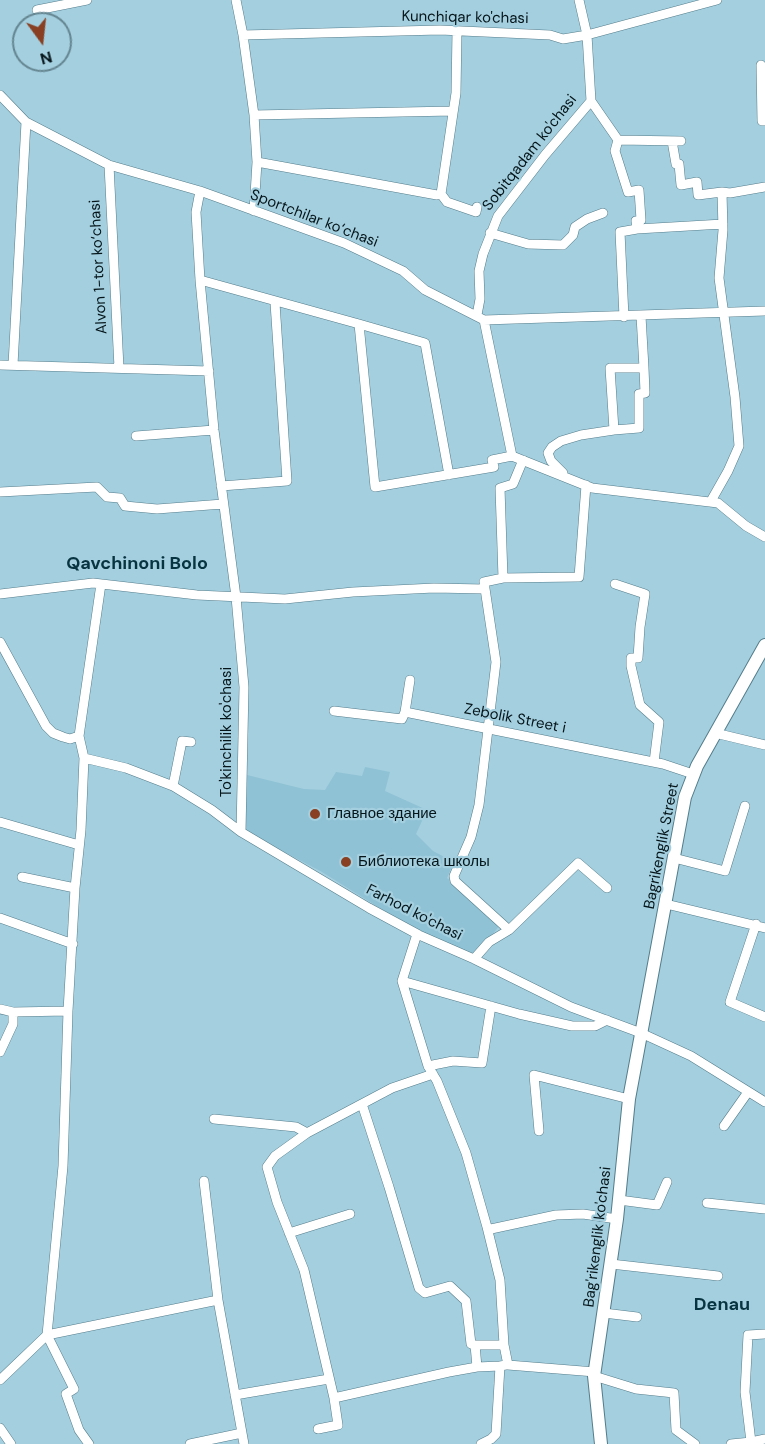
<!DOCTYPE html>
<html>
<head>
<meta charset="utf-8">
<style>
  body { margin:0 }
  #map { position:relative; width:765px; height:1444px; overflow:hidden; background:#a4cfdf; font-family:"DM Sans",sans-serif }
  canvas { display:block }
  .north { position:absolute; left:12px; top:12px; width:60px; height:60px; box-sizing:border-box; background:#a4cfdf; border:2px solid #648590; border-radius:50%; rotate:165deg; font-size:16px; font-weight:700; line-height:24px; text-align:center; color:#05151a }
  .north::after { content:''; display:block; margin:auto; width:21px; height:27px; background:#894022; clip-path:polygon(50% 0,100% 100%,50% 72%,0 100%) }
</style>
</head>
<body>
<div id="map">
<canvas width="765" height="1444"></canvas>
<div class="north">N</div>
</div>
<script>
const ctx = document.querySelector('canvas').getContext('2d');
ctx.lineJoin = 'round';
function fillPath(path, color) { ctx.fillStyle = color; ctx.fill(path, 'evenodd'); }
const shape = rows => new Path2D(rows.map(r => 'M' + r).join(''));
function strokePath(path, color, width, dash) { ctx.strokeStyle = color; ctx.lineWidth = width; ctx.lineCap = dash ? 'butt' : 'round'; ctx.setLineDash(dash || []); ctx.stroke(path); }
function drawText(font, color, halo, rows, align = 'center') {
  ctx.font = font + ' "DM Sans",sans-serif'; ctx.lineWidth = 4.5; ctx.setLineDash([]); ctx.textBaseline = 'middle'; ctx.strokeStyle = halo; ctx.fillStyle = color; for (const [text, x, y, turn = 0] of rows) {
    ctx.save(); ctx.translate(x, y); ctx.rotate((+turn || 0) * Math.PI / 180); ctx.textAlign = isNaN(turn) ? turn : align; if (halo) ctx.strokeText(text, 0, 0); ctx.fillText(text, 0, 0); ctx.restore();
  }
}
const built = shape([
  [365,767,390,772,385,791,427,810,416,834,433,851,454,862,447,878,500,925,475,956,427,934,386,912,322,872,243,830,247,775,304,789,325,790,336,772,362,776]
]);
const minor = shape([
  [236,0,243,35,440,30,550,35,563,39,587,35,717,0],
  [37,10,87,0],
  [243,35,254,115,257,162,437,195,441,194,456,93,457,31],
  [761,65,762,121,765,121],
  [0,95,26,122,109,165,200,191,344,243,403,271,425,290,484,320],
  [591,101,618,140,681,141],
  [254,115,453,111],
  [618,140,615,151,628,192,639,190,641,220,636,221,637,229],
  [672,141,676,164,679,164,681,185,697,182,698,195,722,192,730,193,765,187],
  [109,165,119,368],
  [200,191,196,212,200,280,214,430,236,597,244,687,241,832],
  [441,194,447,202,476,212,477,207],
  [254,211,257,162],
  [490,233,528,244,563,245,573,235,575,227,587,219,603,213],
  [200,280,359,324,375,487,494,467,492,460,512,456,592,488,718,503,746,526,765,537],
  [477,315,480,299,479,271,483,254,498,216,545,155,591,101,587,35,579,0],
  [624,317,620,232,637,229,723,224],
  [484,320,765,311],
  [484,320,512,456],
  [359,324,425,343,449,475],
  [0,365,209,371],
  [13,365,26,122],
  [614,430,639,428,639,394,645,393,644,368],
  [136,436,214,430],
  [563,473,551,461,548,453,552,447,561,441,581,435,614,430,610,368,644,368,641,316],
  [221,486,287,481,275,303],
  [0,492,97,487,107,497,120,498,125,506,157,509,223,504],
  [711,501,728,471,739,446,735,397,719,278,723,230,722,192],
  [503,578,500,488,513,484,523,460],
  [615,584,645,594,640,627,638,658,631,658,631,666,640,705,659,722,654,762],
  [0,594,93,583,197,595,285,599,353,592,434,588,484,589],
  [0,642,46,726,53,733,63,737,70,739,79,736],
  [334,711,402,719,405,712,663,764,693,774],
  [405,712,410,680],
  [715,733,765,745],
  [84,758,126,768,173,786,212,810,241,832,369,908,419,935,474,959,571,1007,641,1033,691,1056,765,1102],
  [173,786,182,741,191,742],
  [0,822,79,845],
  [674,858,725,871,745,806],
  [22,877,75,888],
  [666,904,765,928],
  [0,918,73,944],
  [756,924,730,1002,765,1017],
  [509,930,455,881,454,876,471,837,479,805,496,662,484,582,503,578,579,577,586,485],
  [417,934,402,981,428,1066,437,1081,466,1153,487,1227,491,1229,556,1215,583,1214,617,1219],
  [474,959,489,942,509,930,578,863,607,888],
  [402,981,519,1014,572,1026,595,1026,607,1020],
  [0,1009,13,1012,68,1011],
  [0,1052,13,1024,13,1012],
  [428,1066,453,1061,482,1063,491,1006],
  [433,1074,392,1088,307,1133,275,1156,267,1167,277,1202,304,1270,334,1398,449,1372,477,1367,500,1366],
  [362,1104,389,1187,419,1288,425,1293,450,1286,466,1301,471,1344,474,1345,504,1345],
  [214,1119,296,1127,307,1133],
  [724,1126,748,1092],
  [539,1131,534,1075,629,1099],
  [204,1181,218,1300,244,1444],
  [619,1200,657,1205,667,1182],
  [707,1203,765,1209],
  [487,1227,500,1280,504,1345,508,1365,595,1372],
  [289,1233,350,1214],
  [611,1264,718,1276],
  [604,1313,637,1317],
  [765,1334,748,1335,745,1392,751,1442,765,1439],
  [475,1345,477,1367],
  [594,1376,636,1389,674,1393,676,1430,695,1444],
  [0,1380,47,1335,218,1300],
  [235,1395,329,1379],
  [0,1428,11,1444],
  [318,1429,338,1425,334,1398],
  [89,1444,79,1430,66,1394,74,1389,47,1335,63,1166,68,1011,75,888,81,830,84,758,79,736,101,584],
  [190,1444,242,1433],
  [481,1444,491,1439,496,1434,500,1366,506,1365],
  [731,1444,751,1442]
]);
const major = shape([
  [601,1444,594,1376,617,1219,629,1099,685,797,697,766,765,645]
]);
const markers = [
  [315,814,6,"#894022"],
  [346,862,6,"#894022"]
];
const streetNames = [
  ["Kunchiqar ko'chasi",465,18,1],
  ["Sobitqadam ko'chasi",530,153,-52],
  ["Sportchilar ko‘chasi",314,219,21],
  ["Alvon 1-tor ko‘chasi",99,267,-93],
  ["Zebolik Street i",515,719,11],
  ["To'kinchilik ko'chasi",227,732,-90],
  ["Bagrikenglik Street",662,846,-79],
  ["Farhod ko'chasi",414,913,27],
  ["Bag'rikenglik ko'chasi",598,1237,-83]
];
const poiNames = [
  ["Главное здание",327,814],
  ["Библиотека школы",358,862]
];
const quarterNames = [
  ["Qavchinoni Bolo",137,564],
  ["Denau",722,1305]
];
fillPath(built, '#8fc2d5');
strokePath(minor, '#547d8b', 10);
strokePath(major, '#547d8b', 14);
strokePath(minor, '#fff', 9);
strokePath(major, '#fff', 12);
for (const [x, y, r, color] of markers) { const dot = new Path2D(); dot.arc(x, y, r, 0, 2 * Math.PI); ctx.fillStyle = color; ctx.fill(dot); strokePath(dot, '#a4cfdf', 2); }
drawText('15px', '#05151a', '#a4cfdf', streetNames);
drawText('15px', '#05151a', '#a4cfdf', poiNames, 'left');
drawText('bold 18px', '#083441', '#a4cfdf', quarterNames);
</script>
</body>
</html>
